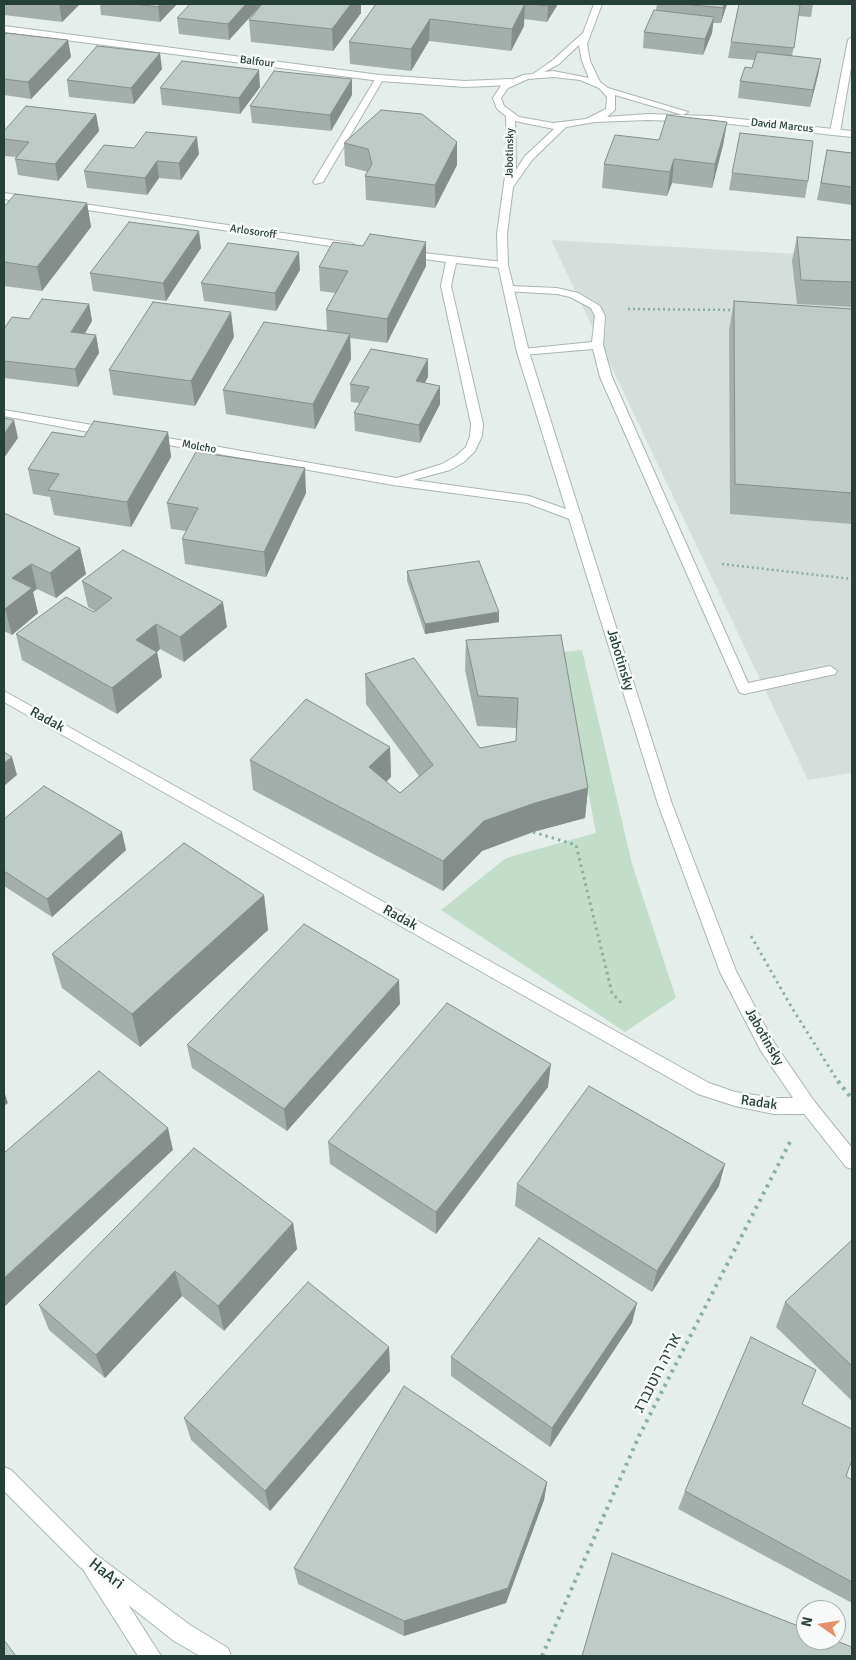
<!DOCTYPE html>
<html>
<head>
<meta charset="utf-8">
<style>
  body { margin:0 }
  #map { position:relative; width:856px; height:1660px; overflow:hidden; background:#e6eeeb; font-family:Signika,sans-serif }
  canvas { display:block }
  .frame { position:absolute; inset:0; border:5px solid #273f39; pointer-events:none }
  .north { position:absolute; left:796px; top:1600px; width:50px; height:50px; box-sizing:border-box; background:#f7faf9; border:1px solid #a4afac; border-radius:50%; rotate:283deg; font-size:14px; font-weight:700; line-height:20px; text-align:center; color:#273f39 }
  .north::after { content:''; display:block; margin:auto; width:18px; height:22px; background:#e68f6c; clip-path:polygon(50% 0,100% 100%,50% 72%,0 100%) }
</style>
</head>
<body>
<div id="map">
<canvas width="856" height="1660"></canvas>
<div class="frame"></div>
<div class="north">N</div>
</div>
<script>
const ctx = document.querySelector('canvas').getContext('2d');
ctx.lineJoin = 'round';
function fillPath(path, color) { ctx.fillStyle = color; ctx.fill(path, 'evenodd'); }
const shape = rows => new Path2D(rows.map(r => 'M' + r).join(''));
function strokePath(path, color, width, dash) { ctx.strokeStyle = color; ctx.lineWidth = width; ctx.lineCap = dash ? 'butt' : 'round'; ctx.setLineDash(dash || []); ctx.stroke(path); }
function drawText(font, color, halo, rows, align = 'center') {
  ctx.font = font + ' Signika,Heebo,sans-serif'; ctx.lineWidth = 5; ctx.setLineDash([]); ctx.textBaseline = 'middle'; ctx.strokeStyle = halo; ctx.fillStyle = color; for (const [text, x, y, turn = 0] of rows) {
    ctx.save(); ctx.translate(x, y); ctx.rotate((+turn || 0) * Math.PI / 180); ctx.textAlign = isNaN(turn) ? turn : align; if (halo) ctx.strokeText(text, 0, 0); ctx.fillText(text, 0, 0); ctx.restore();
  }
}
const built = shape([
  [551,240,852,257,852,773,808,780]
]);
const green = shape([
  [582,650,632,864,676,998,625,1032,441,910,506,858,596,833,562,652]
]);
const pathFar2 = shape([
  [628,309,734,310],
  [722,564,852,579]
]);
const pathFar1 = shape([
  [533,832,576,845,612,993,624,1006],
  [751,936,792,1008,839,1083]
]);
const path = shape([
  [838,1081,852,1099],
  [542,1656,639,1436,792,1138]
]);
const service = shape([
  [380,75,384,78,323,182,315,184,313,182,376,78,380,75],
  [509,286,557,288,578,293,600,306,605,316,603,345,612,377,748,683,830,666,837,671,835,674,744,694,739,692,600,377,593,349,523,355,517,352,523,349,592,342,595,316,591,308,570,297,557,294,505,291,504,289,509,286]
]);
const minor = shape([
  [4,26,380,75,465,81,511,79,515,82,511,85,465,87,380,81,4,32,4,26],
  [852,37,852,62,840,132,835,135,830,132,848,40,852,37],
  [4,193,32,197,37,200,32,203,4,199,4,193],
  [70,202,351,243,356,246,351,249,67,207,65,205,70,202],
  [406,251,503,262,508,265,503,268,456,263,451,286,483,424,482,436,475,451,464,462,450,470,413,480,529,496,580,514,582,517,580,520,572,520,527,503,393,485,146,441,146,437,150,435,397,478,442,464,456,456,466,447,470,436,471,424,441,286,446,262,402,256,402,252,406,251],
  [4,410,110,428,116,432,110,436,4,416,4,410],
  [4,691,709,1083,735,1092,774,1098,808,1098,814,1101,817,1106,814,1111,808,1114,774,1114,735,1106,698,1094,4,702,4,691],
  [94,1558,101,1562,161,1656,138,1656,87,1576,83,1569,87,1562,94,1558]
]);
const tertiary = shape([
  [594,4,602,4,587,44,590,61,600,82,608,88,688,112,683,115,615,95,615,110,607,117,647,114,711,116,852,131,852,137,711,122,647,120,595,122,566,127,532,160,513,187,507,234,508,265,529,352,672,804,736,971,773,1041,814,1101,852,1148,852,1169,846,1167,802,1111,761,1051,720,972,658,804,517,352,498,265,497,234,507,162,506,116,497,109,493,98,502,84,523,75,533,74,553,60,583,33,594,4],
  [579,45,582,61,589,78,553,71,544,72,559,64,579,45],
  [553,77,580,80,599,88,607,97,606,109,586,119,553,123,519,117,504,106,501,98,508,88,528,79,553,77],
  [515,121,554,129,525,156,516,170,515,121],
  [4,1467,11,1470,94,1553,190,1625,228,1648,231,1656,200,1656,174,1641,80,1567,4,1491,4,1467]
]);
const wall = shape([
  [4,4,80,4,62,22,4,15],
  [100,4,177,4,160,22,101,15],
  [262,4,229,40,179,34,177,18],
  [262,4,361,4,361,13,333,51,251,42,249,20],
  [376,4,558,4,547,22,524,19,524,26,511,51,429,41,411,71,350,64,349,42],
  [657,4,727,4,721,23,713,23,712,33,703,55,643,48,644,32,656,10],
  [739,4,813,4,811,17,799,16,792,56,821,59,818,75,810,107,738,98,740,81,752,68,754,60,728,58,731,42],
  [4,36,68,40,71,57,31,99,4,95],
  [162,69,134,104,69,97,67,80],
  [352,79,352,95,331,131,252,123,250,106],
  [260,87,240,114,162,105,160,88],
  [96,114,99,131,58,181,18,175,15,159,16,157,4,156,4,131],
  [727,122,723,145,712,188,672,183,667,196,602,188,604,164],
  [457,142,457,165,435,208,366,200,365,176,368,172,345,166,344,143],
  [827,150,852,153,852,205,817,200],
  [199,154,181,180,159,178,147,195,87,188,84,171],
  [732,173,808,181,805,198,729,190],
  [87,203,91,227,42,291,4,286,4,207],
  [797,237,852,240,852,307,797,304,792,261],
  [201,248,166,301,93,291,90,273],
  [426,266,387,343,350,338,351,359,315,429,226,414,223,390,327,331,326,310,335,293,320,291,319,267],
  [300,270,276,311,204,301,201,283],
  [734,301,852,309,852,524,730,514,729,330],
  [89,304,92,321,85,334,96,335,99,353,78,387,4,378,4,329,29,319],
  [234,337,195,406,113,395,109,370],
  [428,377,424,383,440,386,440,404,420,443,355,431,354,413,360,403,351,402,350,384],
  [168,432,171,457,131,527,54,515,50,497,33,494,28,469,84,437],
  [306,493,266,577,185,564,182,539,186,531,171,529,167,503],
  [4,513,80,548,86,574,56,598,37,589,33,592,38,613,12,635,4,631],
  [407,571,499,612,499,622,425,634,407,581],
  [82,581,227,627,184,662,160,649,157,652,162,677,117,714,22,660,16,634,94,612,95,611,88,607],
  [561,635,588,788,585,818,533,832,482,851,443,891,253,790,250,760,390,747,391,777,386,782,400,793,419,776,366,704,365,674,480,748,516,742,516,728,477,726,465,670,466,640],
  [4,819,126,850,52,917,4,886],
  [264,895,268,930,140,1047,62,988,52,954],
  [400,1004,287,1131,192,1068,187,1045],
  [548,1087,436,1234,330,1164,328,1142],
  [517,1184,719,1186,652,1292,515,1206],
  [293,1223,297,1249,224,1331,182,1296,105,1378,49,1330,39,1305],
  [852,1240,852,1401,776,1327,785,1302],
  [632,1323,550,1447,451,1376,451,1357],
  [389,1347,390,1371,270,1511,191,1440,184,1418],
  [802,1404,846,1476,852,1480,852,1603,678,1509,685,1491],
  [547,1482,544,1500,506,1603,404,1636,298,1584,294,1568]
]);
const shadedWall = shape([
  [59,4,80,4,62,22],
  [160,4,177,4,160,22,158,7],
  [246,4,262,4,229,40,228,24],
  [351,4,361,4,361,13,333,51,332,29],
  [525,4,524,26,511,51,512,29],
  [549,4,558,4,547,22,548,6],
  [724,4,727,4,721,23,723,8],
  [714,17,712,33,703,55,705,39],
  [430,19,429,41,411,71,411,49],
  [68,40,71,57,31,99,28,82],
  [160,53,162,69,134,104,131,88],
  [821,59,818,75,810,107,813,90],
  [259,70,260,87,240,114,239,98],
  [352,79,352,95,331,131,330,115],
  [96,114,99,131,58,181,55,164],
  [727,122,723,145,712,188,715,164],
  [197,137,199,154,181,180,179,163],
  [457,142,457,165,435,208,435,185],
  [674,159,672,183,667,196,670,172],
  [157,161,159,178,147,195,145,178],
  [87,203,91,227,42,291,37,267],
  [199,231,201,248,166,301,163,283],
  [426,242,426,266,387,343,387,319],
  [299,252,300,270,276,311,275,293],
  [89,304,92,321,74,350,71,332],
  [231,312,234,337,195,406,191,381],
  [350,334,351,359,315,429,313,404],
  [96,335,99,353,78,387,75,369],
  [428,359,428,377,416,399,416,381],
  [440,386,440,404,420,443,419,425],
  [14,420,18,438,4,458,4,434],
  [168,432,171,457,131,527,127,502],
  [305,468,306,493,266,577,264,552],
  [80,548,86,574,56,598,50,573],
  [31,564,37,589,33,592,38,613,12,635,5,609,12,578],
  [223,602,227,627,184,662,180,637],
  [499,612,499,622,425,634,425,624],
  [156,624,160,649,157,652,162,677,117,714,112,688,136,640],
  [390,747,391,777,370,797,369,767],
  [12,757,17,775,4,786,4,763],
  [588,788,585,818,533,832,482,851,443,891,443,861,484,821,535,803],
  [122,832,126,850,52,917,47,899],
  [264,895,268,930,140,1047,132,1014],
  [399,980,400,1004,287,1131,284,1109],
  [551,1064,548,1087,436,1234,436,1212],
  [4,1091,8,1103,4,1106],
  [168,1128,173,1150,4,1307,4,1278],
  [725,1164,719,1186,652,1292,657,1271],
  [293,1223,297,1249,224,1331,218,1306],
  [175,1271,182,1296,105,1378,96,1355],
  [637,1303,632,1323,550,1447,552,1428],
  [389,1347,390,1371,270,1511,265,1491],
  [547,1482,544,1500,506,1603,404,1636,404,1621]
]);
const building = shape([
  [135,4,160,4,158,7,135,4],
  [190,4,246,4,228,24,177,18,190,4],
  [262,4,351,4,332,29,249,20,262,4],
  [376,4,525,4,512,29,430,19,411,49,349,42,376,4],
  [530,4,549,4,548,6,530,4],
  [682,4,724,4,723,8,682,4],
  [739,4,789,4,800,5,794,48,731,42,739,4],
  [654,10,714,17,705,39,644,32,654,10],
  [6,33,68,40,28,82,4,79,4,36,6,33],
  [97,46,160,53,131,88,67,80,97,46],
  [757,52,821,59,813,90,740,81,745,67,752,68,757,52],
  [182,61,259,70,239,98,160,88,182,61],
  [274,71,352,79,330,115,250,106,274,71],
  [26,106,96,114,55,164,15,159,29,142,4,139,4,131,26,106],
  [381,110,422,114,457,142,435,185,365,176,372,164,368,149,344,143,381,110],
  [667,115,727,122,715,164,674,159,670,172,604,164,615,135,659,140,667,115],
  [146,132,197,137,179,163,157,161,145,178,84,171,104,145,134,148,146,132],
  [740,133,813,141,808,181,732,173,740,133],
  [827,150,852,153,852,187,821,183,827,150],
  [15,194,87,203,37,267,4,262,4,207,15,194],
  [129,222,199,231,163,283,90,273,129,222],
  [370,234,426,242,387,319,326,310,348,271,319,267,333,242,363,246,370,234],
  [797,237,852,240,852,282,801,280,797,237],
  [228,243,299,252,275,293,201,283,228,243],
  [42,299,89,304,71,332,96,335,75,369,4,361,4,329,12,317,29,319,42,299],
  [734,301,852,309,852,493,735,484,734,301],
  [153,302,231,312,191,381,109,370,153,302],
  [264,322,350,334,313,404,223,390,264,322],
  [371,349,428,359,416,381,440,386,419,425,354,413,369,387,350,384,371,349],
  [4,418,14,420,4,434,4,418],
  [94,421,168,432,127,502,48,490,59,474,28,469,52,432,84,437,94,421],
  [196,452,305,468,264,552,182,539,198,508,167,503,196,452],
  [4,513,80,548,50,573,31,564,12,578,32,588,5,609,4,609,4,513],
  [123,550,223,602,180,637,156,624,136,640,157,652,112,688,16,634,66,597,94,612,112,598,82,581,123,550],
  [479,561,499,612,425,624,407,571,479,561],
  [561,635,588,788,535,803,484,821,443,861,250,760,306,699,390,747,369,767,400,793,433,765,365,674,414,658,480,748,516,741,518,698,478,696,466,640,561,635],
  [4,752,12,757,4,763,4,752],
  [44,786,122,832,47,899,4,871,4,819,44,786],
  [184,843,264,895,132,1014,52,954,184,843],
  [304,924,399,980,284,1109,187,1045,304,924],
  [447,1003,551,1064,436,1212,328,1142,447,1003],
  [99,1071,168,1128,4,1278,4,1153,99,1071],
  [589,1086,725,1164,657,1271,517,1184,589,1086],
  [194,1148,293,1223,218,1306,175,1271,96,1355,39,1305,194,1148],
  [539,1238,637,1303,552,1428,451,1357,539,1238],
  [852,1240,852,1366,785,1302,852,1240],
  [308,1282,389,1347,265,1491,184,1418,308,1282],
  [751,1337,816,1370,802,1404,852,1429,852,1460,846,1476,852,1480,852,1582,685,1491,751,1337],
  [404,1386,547,1482,508,1588,404,1621,294,1568,404,1386],
  [612,1553,806,1629,806,1640,834,1640,852,1647,852,1656,582,1656,612,1553],
  [4,1640,16,1656,4,1656,4,1640]
]);
const farStreetnames = [
  ["Balfour",257,62,7],
  ["David Marcus",782,126,6],
  ["Jabotinsky",510,153,-89],
  ["Arlosoroff",253,232,8],
  ["Molcho",199,447,10]
];
const streetNames = [
  ["Jabotinsky",620,660,73],
  ["Radak",47,720,29],
  ["Radak",400,918,29],
  ["Jabotinsky",764,1037,60],
  ["Radak",759,1103,8]
];
const nearStreetnames = [
  ["אריה רוטנברג",658,1373,-63],
  ["HaAri",106,1574,38]
];
fillPath(built, '#d5deda');
fillPath(green, '#c2ddca');
strokePath(service, '#a9b6b2', 2);
strokePath(minor, '#a9b6b2', 2);
strokePath(tertiary, '#a9b6b2', 2);
strokePath(pathFar2, '#8aafa4', 2.5, [2, 3]);
strokePath(pathFar1, '#8aafa4', 3, [2.5, 4]);
strokePath(path, '#8aafa4', 4, [3, 5]);
fillPath(service, '#fff');
fillPath(minor, '#fff');
fillPath(tertiary, '#fff');
fillPath(wall, '#a4afab');
fillPath(shadedWall, '#868e8b');
fillPath(building, '#bfcbc7');
strokePath(building, '#868e8b', 1);
drawText('11px', '#273f39', '#f7faf9', farStreetnames);
drawText('14px', '#273f39', '#f7faf9', streetNames);
drawText('16px', '#273f39', '#f7faf9', nearStreetnames);
</script>
</body>
</html>
